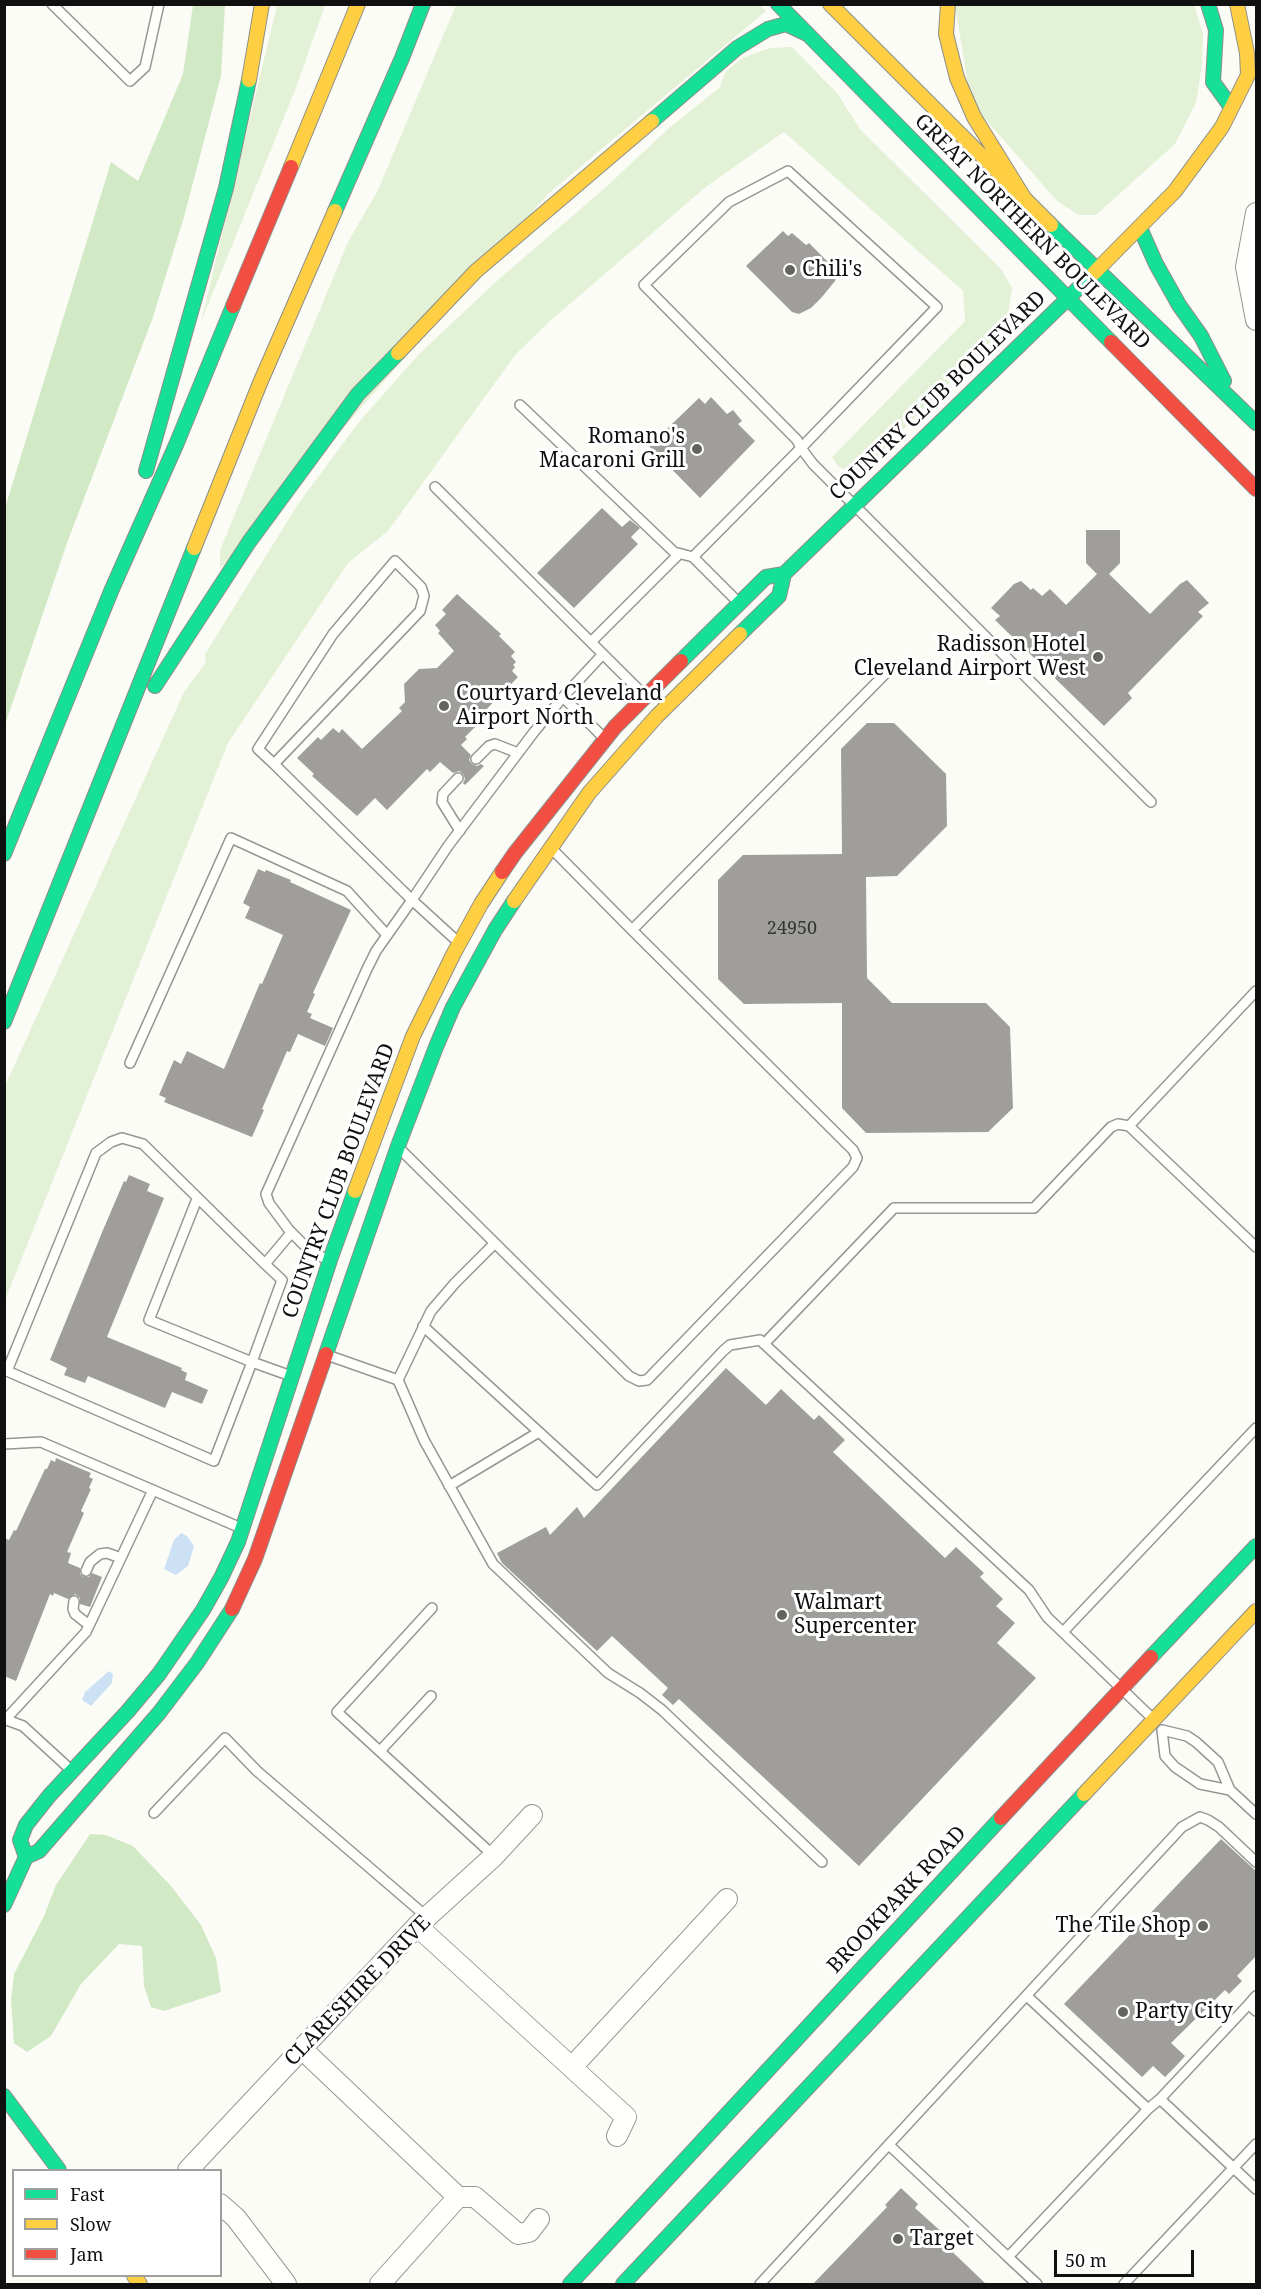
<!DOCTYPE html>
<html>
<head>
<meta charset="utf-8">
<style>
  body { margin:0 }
  #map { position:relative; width:1261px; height:2289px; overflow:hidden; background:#fcfcf6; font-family:"Noto Serif",serif }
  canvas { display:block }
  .frame { position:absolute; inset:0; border:6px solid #101010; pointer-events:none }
  .legend { position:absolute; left:12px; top:2169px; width:210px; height:108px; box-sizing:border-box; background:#fff; border:2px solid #9f9f9f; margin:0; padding:8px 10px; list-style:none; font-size:18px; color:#101010 }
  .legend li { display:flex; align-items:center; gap:12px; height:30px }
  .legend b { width:30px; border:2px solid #9f9f9f }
  .scale { position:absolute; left:1054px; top:2250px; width:140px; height:27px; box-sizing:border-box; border:3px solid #101010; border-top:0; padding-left:8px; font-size:18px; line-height:21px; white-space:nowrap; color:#101010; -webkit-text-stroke:4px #fff; paint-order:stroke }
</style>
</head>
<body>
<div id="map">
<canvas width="1261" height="2289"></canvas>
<div class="frame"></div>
<ul class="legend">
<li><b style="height:8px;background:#16e098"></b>Fast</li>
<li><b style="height:8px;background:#ffcf43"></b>Slow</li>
<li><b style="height:8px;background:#f24e42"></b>Jam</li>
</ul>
<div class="scale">50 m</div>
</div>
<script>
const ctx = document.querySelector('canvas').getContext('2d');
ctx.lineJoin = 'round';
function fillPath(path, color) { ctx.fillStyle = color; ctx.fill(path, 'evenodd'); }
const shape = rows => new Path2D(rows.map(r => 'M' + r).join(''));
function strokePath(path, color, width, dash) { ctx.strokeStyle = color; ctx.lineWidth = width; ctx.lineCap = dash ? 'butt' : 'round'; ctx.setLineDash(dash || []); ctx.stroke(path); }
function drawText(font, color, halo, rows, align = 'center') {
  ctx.font = font + ' "Noto Serif",serif'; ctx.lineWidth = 6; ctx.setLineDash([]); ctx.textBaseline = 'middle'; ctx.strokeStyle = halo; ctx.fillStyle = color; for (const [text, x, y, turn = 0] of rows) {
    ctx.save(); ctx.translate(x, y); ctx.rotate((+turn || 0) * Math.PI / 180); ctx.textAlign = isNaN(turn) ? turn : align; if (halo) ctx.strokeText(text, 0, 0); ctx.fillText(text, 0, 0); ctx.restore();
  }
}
const green = shape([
  [277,5,325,5,296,88,201,322],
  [456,5,759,5,766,11,548,194,220,569,220,550,348,242,378,190],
  [955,5,1194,5,1203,33,1202,64,1196,103,1175,144,1096,215,1079,215,1058,202,971,103],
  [792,47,837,93,860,129,1001,269,1012,288,1008,316,995,337,866,467,858,473,851,473,839,467,832,457,965,321,963,291,784,132,707,186,550,321,516,354,388,531,348,563,228,743,5,1300,5,1086,184,692,206,662,205,654,298,504,359,422,419,354,499,279,606,187,669,128,719,88,726,71,743,58,769,48]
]);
const forest = shape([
  [193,5,225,5,221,76,184,217,152,320,67,543,5,725,5,508,111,162,138,181,183,74],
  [90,1834,106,1835,133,1846,171,1886,201,1925,216,1958,221,1992,164,2011,151,2007,144,1986,142,1946,119,1944,81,1984,51,2036,27,2052,14,2043,11,2000,14,1974,44,1916,56,1885]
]);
const water = shape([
  [181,1533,187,1536,194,1546,188,1566,176,1575,164,1569,174,1540],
  [109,1671,113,1674,112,1683,91,1706,82,1700,85,1692]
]);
const building = shape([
  [783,231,788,236,792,233,806,245,809,243,838,272,835,281,822,297,811,308,799,314,792,312,746,266],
  [711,397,727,414,733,410,742,421,738,424,755,441,700,498,649,446,699,398,705,404],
  [602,508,622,527,630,520,640,528,631,537,638,544,574,608,537,573],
  [1086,530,1120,530,1120,563,1109,574,1150,614,1180,584,1187,580,1209,603,1198,612,1203,616,1128,693,1132,698,1104,726,995,620,1000,616,991,608,1014,584,1021,581,1031,590,1033,588,1042,596,1050,589,1066,605,1097,574,1086,563],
  [457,594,501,634,499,636,515,652,511,656,516,662,513,665,515,667,512,671,518,677,478,718,481,721,465,737,467,739,461,745,471,755,469,760,472,764,477,766,481,764,484,766,465,785,463,783,465,779,463,774,459,771,453,773,440,762,430,772,427,769,387,810,375,798,357,816,312,776,314,774,297,758,318,737,321,740,333,728,339,733,342,729,362,749,402,711,399,708,405,702,404,684,419,669,437,668,454,651,438,633,440,631,435,625,446,614,442,610],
  [867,723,894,723,946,774,947,826,897,876,866,877,867,978,892,1003,986,1003,1010,1027,1013,1108,988,1132,866,1133,842,1108,842,1003,744,1004,718,979,718,880,743,855,842,854,841,749],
  [258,869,265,872,266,870,291,880,290,882,351,910,313,993,315,994,307,1012,312,1014,310,1018,333,1028,325,1046,298,1034,290,1052,287,1051,262,1109,264,1110,252,1137,164,1102,166,1098,159,1095,174,1060,181,1064,187,1051,224,1069,260,983,262,984,283,935,245,918,250,907,243,903],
  [129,1175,150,1184,147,1191,164,1198,107,1337,182,1368,181,1370,187,1373,185,1380,208,1390,202,1404,172,1392,165,1408,88,1376,85,1383,64,1375,67,1368,50,1360,103,1230,124,1181,126,1182],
  [726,1368,766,1405,781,1389,814,1420,819,1415,845,1440,833,1452,945,1558,956,1547,984,1573,980,1577,1003,1599,996,1606,1015,1623,997,1643,1036,1678,859,1866,679,1699,673,1705,662,1695,668,1688,612,1636,597,1651,502,1563,497,1553,546,1527,550,1535,577,1507,584,1518],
  [56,1458,91,1473,89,1477,93,1479,89,1488,91,1489,81,1511,84,1513,67,1552,71,1553,68,1563,80,1568,80,1574,84,1577,89,1577,92,1573,102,1577,90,1607,80,1604,80,1598,75,1594,68,1599,54,1593,53,1596,50,1594,16,1681,4,1676,4,1538,9,1540,14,1530,16,1531,45,1469,47,1469,51,1460,55,1462],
  [1221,1839,1257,1872,1257,1955,1237,1976,1242,1981,1229,1994,1225,1990,1171,2043,1185,2056,1176,2066,1165,2077,1153,2066,1142,2077,1064,2004],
  [901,2188,918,2204,915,2208,945,2235,940,2240,986,2284,813,2284,887,2207,885,2205]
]);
const lane = shape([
  [52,4,130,81,145,67,159,4],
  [520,405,674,552,693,557],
  [435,487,644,695],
  [738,602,693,557,801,448,937,307,788,171,729,202,644,285,797,440,801,448,813,464,1151,802],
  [591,642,679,554],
  [603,737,563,697,603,654],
  [476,759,489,746,495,744,518,753],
  [274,764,258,749,333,634,395,561,421,587,424,596,420,611,274,764,412,900,376,951,367,969,266,1194,269,1203,289,1230,304,1245,328,1261],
  [458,778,443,794,442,802,460,831],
  [551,848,632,930,887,672],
  [458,942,412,900,448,846,534,732,563,697],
  [1256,991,1129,1126,1256,1247],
  [130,1063,231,838,347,891,387,935],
  [401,1150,629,1376,639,1381,647,1380,853,1167,857,1158,853,1150,632,930],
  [197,1199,149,1320,252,1362,214,1461,7,1371,96,1153,111,1142,122,1138,143,1144,265,1264],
  [423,1326,597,1485,723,1351,730,1345,760,1340,1029,1590,1047,1617,1151,1717],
  [764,1344,894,1208,1034,1208,1111,1127,1118,1124,1129,1126],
  [327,1355,398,1380,431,1311,455,1283,495,1243],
  [291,1376,252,1362,282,1280,265,1264,291,1233],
  [398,1380,424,1440,493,1564,608,1673,640,1693,662,1710,822,1862],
  [4,1444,41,1442,241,1528],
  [449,1486,539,1432],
  [86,1571,90,1562,100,1554,107,1553,121,1558],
  [74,1601,73,1609,75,1614,89,1625],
  [432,1608,337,1712,494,1856],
  [1063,1632,1256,1428],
  [4,1719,23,1726,71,1770],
  [6,1719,86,1632,153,1490],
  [380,1751,431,1696],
  [1230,1790,1200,1784,1175,1767,1165,1756,1162,1730,1187,1736,1196,1742,1218,1762,1230,1790,1256,1814],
  [154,1813,225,1738,257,1771,427,1917],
  [1256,1996,1249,2004,1256,2011],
  [1028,1997,1148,2109],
  [1249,2004,1160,2099,1256,2189],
  [889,2145,1008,2257,1148,2109,1160,2099],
  [1008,2257,1037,2284],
  [760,2284,1182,1827,1200,1817,1208,1820,1219,1827,1256,1862],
  [1124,2284,1256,2144]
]);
const street = shape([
  [1256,213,1246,267,1256,320],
  [417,1926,626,2117,617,2136],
  [302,2049,458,2197,380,2284],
  [572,2067,727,1899],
  [188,2170,417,1926,494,1856,532,1815],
  [458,2197,475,2197,518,2234,529,2232,539,2219],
  [220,2204,236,2218,286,2284]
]);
const fast = shape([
  [778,4,1111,342],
  [1208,4,1216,30,1213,82,1231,107],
  [652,121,737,48,768,29,786,24,807,34],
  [335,211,402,58,423,4],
  [1051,225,1256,423],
  [1140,228,1156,264,1179,305,1201,336,1224,381],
  [146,471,226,188,249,80],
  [740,634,779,596,784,574],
  [681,661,766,577,784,574,1094,273],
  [155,686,249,542,358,394,398,353],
  [4,854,112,589,176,445,233,306],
  [4,1022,194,548],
  [326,1354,398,1146,436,1047,453,1007,495,930,514,901],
  [1151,1657,1256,1546],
  [26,1857,20,1840,26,1825,49,1796,128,1711,159,1674,203,1610,221,1578,238,1542,331,1257,355,1191],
  [4,1905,26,1857,39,1851,159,1713,197,1663,232,1609],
  [4,2096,59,2170],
  [570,2284,1001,1818],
  [623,2284,1084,1794]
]);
const slow = shape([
  [830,4,1051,225],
  [948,4,946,34,957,78,974,117,1026,201],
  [249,80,262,4],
  [291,167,358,4],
  [1094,273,1175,191,1222,127,1248,75,1247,53,1237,4],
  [398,353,476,271,652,121],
  [194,548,260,383,335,211],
  [514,901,589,793,656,717,740,634],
  [355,1191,413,1036,454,953,481,904,502,872],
  [1084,1794,1256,1611],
  [134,2276,140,2284]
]);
const jam = shape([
  [233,306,291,167],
  [1111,342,1256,489],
  [502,872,515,853,615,727,681,661],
  [232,1609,255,1559,326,1354],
  [1001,1818,1151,1657]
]);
const markers = [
  [790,270,6,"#636360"],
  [697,449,6,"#636360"],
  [1098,657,6,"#636360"],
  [444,706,6,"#636360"],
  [782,1615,6,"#636360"],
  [1203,1926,6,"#636360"],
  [1123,2012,6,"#636360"],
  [898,2239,6,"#636360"]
];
const numberNames = [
  ["24950",792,929]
];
const streetNames = [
  ["GREAT NORTHERN BOULEVARD",1032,232,45],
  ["COUNTRY CLUB BOULEVARD",938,396,-44],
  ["COUNTRY CLUB BOULEVARD",339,1181,-70],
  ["BROOKPARK ROAD",897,1900,-47],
  ["CLARESHIRE DRIVE",358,1991,-46]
];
const poiNames = [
  ["Chili's",802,270],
  ["Romano's",685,437,"right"],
  ["Macaroni Grill",685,461,"right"],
  ["Radisson Hotel",1086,645,"right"],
  ["Cleveland Airport West",1086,669,"right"],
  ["Courtyard Cleveland",456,694],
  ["Airport North",456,718],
  ["Walmart",794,1603],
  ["Supercenter",794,1627],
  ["The Tile Shop",1191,1926,"right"],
  ["Party City",1135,2012],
  ["Target",910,2239]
];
fillPath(green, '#e3f2d7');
fillPath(forest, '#d2e9c5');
fillPath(water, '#cde1f5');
fillPath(building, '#a09e9b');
strokePath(lane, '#969694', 12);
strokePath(street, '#969694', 22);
strokePath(fast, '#8d8d8a', 16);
strokePath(slow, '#8d8d8a', 16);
strokePath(jam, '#8d8d8a', 16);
strokePath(lane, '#fffffe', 9);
strokePath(street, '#fffffe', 20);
strokePath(fast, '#16e098', 14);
strokePath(slow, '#ffcf43', 14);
strokePath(jam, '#f24e42', 14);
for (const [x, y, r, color] of markers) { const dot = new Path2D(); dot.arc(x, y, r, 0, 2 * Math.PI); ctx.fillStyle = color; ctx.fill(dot); strokePath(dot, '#fff', 2); }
drawText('18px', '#343433', null, numberNames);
drawText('21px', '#101010', '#fff', streetNames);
drawText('21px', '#101010', '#fff', poiNames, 'left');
</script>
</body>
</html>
